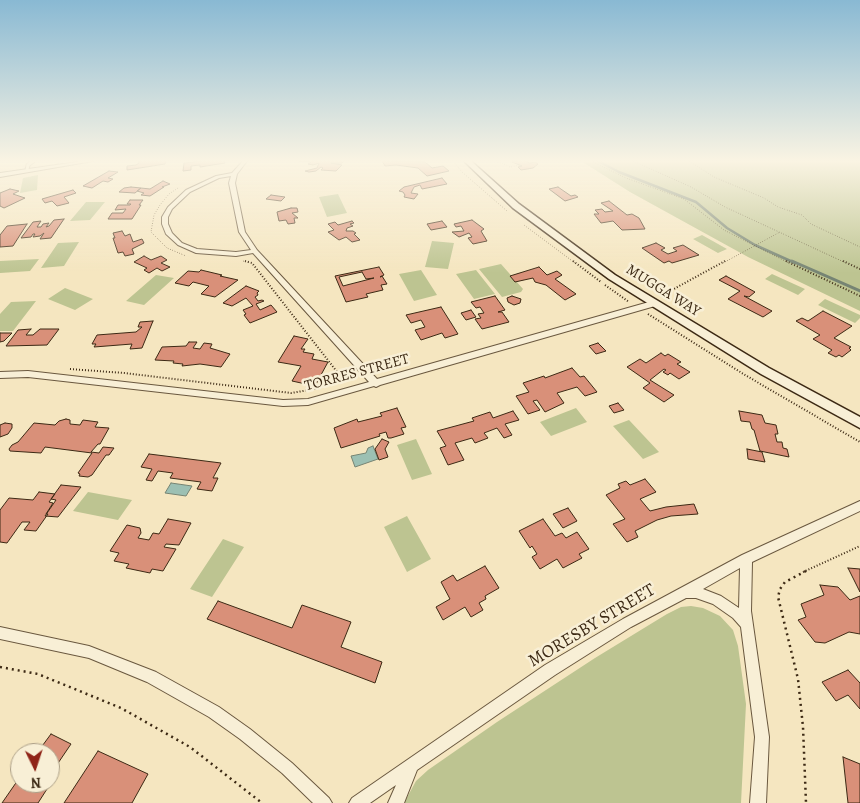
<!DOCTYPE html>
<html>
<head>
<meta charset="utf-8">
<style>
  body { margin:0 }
  #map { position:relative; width:860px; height:803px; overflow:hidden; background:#f5e6c0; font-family:Alegreya,serif }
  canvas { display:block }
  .north { position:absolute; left:10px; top:743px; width:50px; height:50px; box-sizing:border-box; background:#f8efd6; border:1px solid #ada088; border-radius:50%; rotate:176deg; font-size:14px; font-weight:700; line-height:20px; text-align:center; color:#3c2914 }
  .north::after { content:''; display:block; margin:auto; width:18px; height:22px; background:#8f2418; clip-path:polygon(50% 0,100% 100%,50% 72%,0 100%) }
</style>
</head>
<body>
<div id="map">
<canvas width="860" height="803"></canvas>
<div class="north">N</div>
</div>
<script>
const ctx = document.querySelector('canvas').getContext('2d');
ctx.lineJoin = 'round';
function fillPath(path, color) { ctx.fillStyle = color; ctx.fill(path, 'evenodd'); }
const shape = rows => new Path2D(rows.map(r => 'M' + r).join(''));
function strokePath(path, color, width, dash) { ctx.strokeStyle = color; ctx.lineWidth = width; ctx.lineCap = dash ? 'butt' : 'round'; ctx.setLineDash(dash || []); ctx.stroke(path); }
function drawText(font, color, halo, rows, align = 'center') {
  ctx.font = font + ' Alegreya,serif'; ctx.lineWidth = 5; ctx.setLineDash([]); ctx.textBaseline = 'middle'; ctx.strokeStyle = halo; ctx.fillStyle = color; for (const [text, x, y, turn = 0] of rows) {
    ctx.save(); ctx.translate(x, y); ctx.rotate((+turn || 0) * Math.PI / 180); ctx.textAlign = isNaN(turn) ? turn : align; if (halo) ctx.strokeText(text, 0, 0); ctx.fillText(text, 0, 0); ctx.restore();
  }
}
const green = shape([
  [581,161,860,161,860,311,748,257,630,192],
  [38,175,37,190,20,193,23,178],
  [338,194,347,213,327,217,319,197],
  [86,202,105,202,90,220,70,221],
  [702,235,727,249,718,253,693,239],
  [432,241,454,243,448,269,425,267],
  [79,242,64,266,41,268,58,243],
  [39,259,30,271,0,273,0,261],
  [501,264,523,289,521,292,502,297,479,269],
  [421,270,437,295,414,301,399,274],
  [476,270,495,294,474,299,456,274],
  [772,274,805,289,798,295,765,279],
  [156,275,174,278,144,305,126,301],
  [65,288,93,299,75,310,48,299],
  [825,299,860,315,860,318,855,323,818,305],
  [36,301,13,331,0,331,0,314,11,302],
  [576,408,587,422,551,436,540,422],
  [629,420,659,452,643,459,613,426],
  [416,439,432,474,412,480,397,445],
  [88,492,132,500,118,520,73,511],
  [407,516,431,559,407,572,384,527],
  [223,539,244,547,212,597,190,589],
  [691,606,703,608,720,616,733,630,738,646,746,704,741,803,404,803,416,781,428,770,497,722,595,658,667,614,681,607]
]);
const water = shape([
  [373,446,378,459,355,467,351,456,366,453,368,448,373,446],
  [171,483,192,486,186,496,165,493,171,483]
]);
const streamFar1 = shape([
  [598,161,619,172,696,202,727,228,755,245,795,263]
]);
const stream = shape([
  [792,261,860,291]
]);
const building = shape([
  [139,161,166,161,165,164,127,170,127,166,136,165,139,163,139,161],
  [203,161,224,161,225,163,200,167,200,165,191,166,191,170,183,171,184,163,203,161],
  [299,161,344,161,342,163,331,163,342,165,336,171,321,170,323,168,321,167,316,171,309,172,305,171,317,168,319,163,313,165,308,164,311,162,299,161],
  [382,161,425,162,432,168,443,166,449,171,427,176,418,168,396,165,385,166,382,161],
  [517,161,526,161,529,163,535,162,538,164,533,168,521,170,518,167,522,166,512,162,517,161],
  [109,171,118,172,108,178,113,179,108,182,103,181,92,188,83,186,109,171],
  [442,178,447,184,422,189,420,185,414,187,411,193,418,194,414,199,404,197,405,195,403,192,399,191,404,187,442,178],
  [163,181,170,184,162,187,164,187,150,196,141,195,144,193,137,191,141,188,150,189,163,181],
  [131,187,141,188,135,193,119,192,124,188,131,187],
  [558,187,571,196,575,195,578,197,565,201,549,189,558,187],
  [10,189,19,191,13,194,25,198,4,208,0,206,0,193,10,189],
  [73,190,76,193,64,197,69,203,57,206,52,201,45,203,42,199,73,190],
  [271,195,285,197,281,201,266,199,271,195],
  [130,200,143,200,139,205,141,205,132,219,108,219,112,213,123,213,126,209,115,210,118,205,130,205,131,204,127,204,130,200],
  [609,201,627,215,632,214,639,218,645,229,622,230,613,221,601,223,594,214,599,214,595,210,602,209,605,212,613,211,601,203,609,201],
  [291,208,297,208,298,212,292,213,298,218,294,218,295,223,288,224,286,220,279,221,277,212,291,208],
  [64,219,51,238,40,239,44,233,40,236,33,237,35,234,33,234,31,237,21,238,33,222,41,221,37,227,41,227,43,224,49,223,46,227,49,226,54,220,64,219],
  [472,220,484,229,481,231,487,241,473,244,468,238,472,237,469,233,459,237,452,232,464,231,461,226,456,227,454,224,472,220],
  [352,221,354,223,350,224,353,226,347,228,346,231,353,231,356,233,354,234,360,240,352,242,346,237,339,240,328,232,334,230,328,224,335,222,338,225,352,221],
  [442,221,447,227,431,230,427,224,442,221],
  [27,224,13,246,0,247,0,235,7,226,27,224],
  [122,231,125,236,130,234,133,242,142,239,144,243,132,249,134,254,125,256,123,252,118,253,113,238,115,238,113,233,122,231],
  [656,243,665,248,661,250,668,254,677,251,673,248,683,245,699,255,672,263,669,261,664,263,642,248,656,243],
  [144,256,151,260,161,256,167,260,161,263,170,267,162,271,157,268,149,273,144,270,147,268,134,262,144,256],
  [379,267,384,275,380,277,382,276,387,284,381,285,383,290,366,294,368,297,346,302,335,276,379,267],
  [362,272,366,279,374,278,343,286,339,277,362,272],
  [539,267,547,275,557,271,562,275,555,279,576,294,565,300,546,285,535,282,533,278,515,282,510,276,539,267],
  [201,270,222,275,220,276,238,280,215,297,201,294,209,286,193,282,189,286,175,283,188,271,199,272,201,270],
  [726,276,755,292,749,297,744,296,772,311,763,317,728,299,740,291,719,280,726,276],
  [246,286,259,291,257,293,258,295,255,297,258,301,262,300,264,301,256,304,260,310,271,305,277,312,250,323,244,315,246,314,243,310,253,306,246,298,232,306,223,303,246,286],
  [495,296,505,310,498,312,502,312,509,322,482,329,475,319,481,318,478,314,484,313,480,307,476,308,471,302,495,296],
  [512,296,521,299,520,303,514,305,508,302,507,298,512,296],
  [441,307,458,334,445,338,442,333,421,340,415,330,425,327,421,320,411,323,406,315,441,307],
  [471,310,476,317,466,320,461,313,471,310],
  [823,311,852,326,834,338,851,347,849,348,851,350,842,357,839,355,836,357,828,353,832,350,813,339,820,335,796,321,802,318,808,321,823,311],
  [153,321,142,348,130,349,132,344,94,347,96,344,92,344,97,335,136,332,142,327,138,327,140,322,153,321],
  [31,329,26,335,33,335,40,329,59,329,47,345,6,346,18,330,31,329],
  [0,333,12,333,4,341,0,342,0,333],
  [294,336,308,339,301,349,305,349,303,352,314,354,312,359,328,362,315,386,292,381,301,366,278,362,294,336],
  [189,342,197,342,193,348,200,349,204,343,212,344,210,348,230,354,221,367,200,364,182,366,183,364,173,363,174,361,155,360,162,347,186,346,189,342],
  [598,343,606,351,596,354,589,346,598,343],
  [661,353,665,356,668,354,681,362,677,364,690,372,679,379,670,373,668,375,663,372,666,370,664,369,650,380,674,395,664,402,643,388,650,383,627,367,640,359,646,363,661,353],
  [572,368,580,377,584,376,597,392,585,396,577,387,557,393,564,403,545,412,537,400,533,401,540,410,528,414,516,396,529,392,523,383,544,376,545,378,572,368],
  [618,403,624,410,614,413,609,406,618,403],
  [397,408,406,427,401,428,404,434,391,438,388,438,386,432,379,434,380,436,341,448,334,428,357,419,358,422,382,416,380,413,397,408],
  [513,411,519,420,505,424,512,435,504,438,497,428,484,433,488,438,475,443,472,438,455,443,464,460,448,465,440,448,446,446,437,431,474,421,472,418,490,412,493,418,513,411],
  [739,411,762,415,765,423,776,425,778,434,775,434,777,442,782,442,783,448,787,449,789,457,760,451,754,430,752,429,750,422,741,421,739,411],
  [66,419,70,420,70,424,80,425,83,420,98,422,95,427,109,428,100,444,98,444,91,452,99,453,103,447,114,448,109,455,106,455,92,475,88,477,79,476,80,474,78,473,92,453,45,447,41,453,10,451,9,449,12,445,18,442,34,423,55,425,59,421,66,419],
  [5,423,12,424,12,428,8,434,0,437,0,425,5,423],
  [382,439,389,442,385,449,388,457,379,460,375,449,382,439],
  [747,449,762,452,765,462,748,459,747,449],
  [149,454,221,463,213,478,218,478,212,491,197,489,201,482,170,478,173,473,158,471,152,481,146,480,152,469,141,467,149,454],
  [645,479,656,492,640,499,650,511,666,507,694,504,698,514,671,516,657,520,635,531,638,537,627,542,613,524,625,519,606,495,620,488,618,484,626,481,630,485,645,479],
  [61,485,81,487,58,517,45,516,56,500,51,499,61,485],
  [39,492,55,494,49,502,53,503,46,514,48,514,36,531,24,530,30,522,22,522,7,543,0,542,0,510,9,498,33,500,39,492],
  [568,508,577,521,563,528,553,514,568,508],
  [168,519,191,523,179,545,166,544,164,547,176,549,163,571,152,569,150,573,126,568,129,564,114,561,119,553,110,551,127,525,140,528,141,533,138,538,149,540,153,533,159,534,168,519],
  [543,519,555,536,562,533,566,538,577,532,589,549,579,554,582,558,563,568,557,559,540,569,532,557,537,554,532,546,530,548,519,531,543,519],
  [485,566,499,588,485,596,486,599,479,603,483,610,471,617,465,607,443,620,436,607,450,599,441,582,453,575,457,581,485,566],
  [848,568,860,569,860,592,848,568],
  [820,585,838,587,850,600,860,596,860,634,849,632,825,643,815,642,798,620,806,617,801,604,824,595,820,585],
  [218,601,292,628,302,605,351,622,341,647,382,662,375,683,207,619,218,601],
  [848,670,860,683,860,709,848,695,836,701,822,682,848,670],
  [51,734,71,744,50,775,50,753,37,753,51,734],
  [98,751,148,774,132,803,64,803,98,751],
  [843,757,860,764,860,803,848,803,843,757],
  [20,777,20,783,45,783,43,786,47,789,38,803,2,803,20,777]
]);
const pathFar2 = shape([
  [453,161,462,172,507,211],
  [490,161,502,163,510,167,520,165],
  [591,161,626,178,684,199,724,230,789,263],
  [633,161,691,187,725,207,846,263],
  [689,161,714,177,764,198,778,207,802,215,811,224,860,247],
  [97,162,110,161],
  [178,188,169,194,160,205,154,215,151,232,167,248,186,256],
  [524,225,575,263],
  [243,261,250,263],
  [723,263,780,232]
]);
const pathFar1 = shape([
  [245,261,252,263,345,382],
  [573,261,601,282],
  [786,261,860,296],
  [843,261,860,269],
  [605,285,629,302],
  [661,296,725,261],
  [648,314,745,375,860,442],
  [70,369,124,373,291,393,321,388],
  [803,572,860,546]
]);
const path = shape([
  [806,571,785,582,780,589,778,597,798,679,803,727,806,803],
  [0,667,38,674,121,708,190,747,262,803]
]);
const lane = shape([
  [27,170,28,165,33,161]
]);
const street = shape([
  [84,161,93,161,0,177,0,173,84,161],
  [243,161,247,161,237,174,235,183,245,232,257,250,377,379,649,302,652,302,656,304,655,306,380,385,376,387,374,386,308,405,283,406,28,377,0,378,0,372,28,371,283,400,308,399,369,382,253,253,236,256,196,253,178,245,166,234,162,224,162,217,168,207,186,190,216,176,232,173,243,161],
  [231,176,229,183,239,232,251,250,236,252,197,249,182,243,172,233,168,224,168,217,172,209,190,192,219,178,231,176],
  [860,501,860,511,752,562,751,611,769,737,766,803,750,803,755,737,741,627,733,618,713,604,696,598,686,598,631,627,555,675,417,770,404,803,388,803,396,785,370,803,349,803,352,798,545,665,623,619,742,555,860,501],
  [740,568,739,608,721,596,703,589,740,568],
  [0,627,89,646,156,672,219,707,250,729,292,763,329,798,332,803,313,803,282,773,240,739,209,717,147,682,89,658,0,639,0,627]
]);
const secondary = shape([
  [464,161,471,161,519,204,615,275,769,368,860,417,860,428,761,374,609,279,513,208,464,161]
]);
const streetNames = [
  ["MUGGA WAY",663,291,32],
  ["TORRES STREET",357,373,-15]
];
const nearStreetnames = [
  ["MORESBY STREET",592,626,-31]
];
fillPath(green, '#bdc491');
fillPath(water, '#9cc0b3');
strokePath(water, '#768473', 1);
strokePath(streamFar1, '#768473', 2.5);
strokePath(stream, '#768473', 3);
fillPath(building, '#d99079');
strokePath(building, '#3c2914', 1);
strokePath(lane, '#6a583f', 5);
strokePath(street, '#6a583f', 2);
strokePath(secondary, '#3c2914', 3);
strokePath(pathFar2, '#3c2914', 1, [0.5, 2]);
strokePath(pathFar1, '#3c2914', 2, [1, 2]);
strokePath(path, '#3c2914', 2.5, [2, 4]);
strokePath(lane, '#f8efd6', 3);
fillPath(street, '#f8efd6');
fillPath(secondary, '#f8efd6');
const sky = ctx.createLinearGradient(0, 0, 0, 273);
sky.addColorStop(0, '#89b9d3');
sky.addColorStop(0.59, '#faf4e3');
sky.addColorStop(1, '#faf4e300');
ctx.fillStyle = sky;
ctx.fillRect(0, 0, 860, 273);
drawText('15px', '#3c2914', '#f8efd6', streetNames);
drawText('18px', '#3c2914', '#f8efd6', nearStreetnames);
</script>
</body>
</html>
